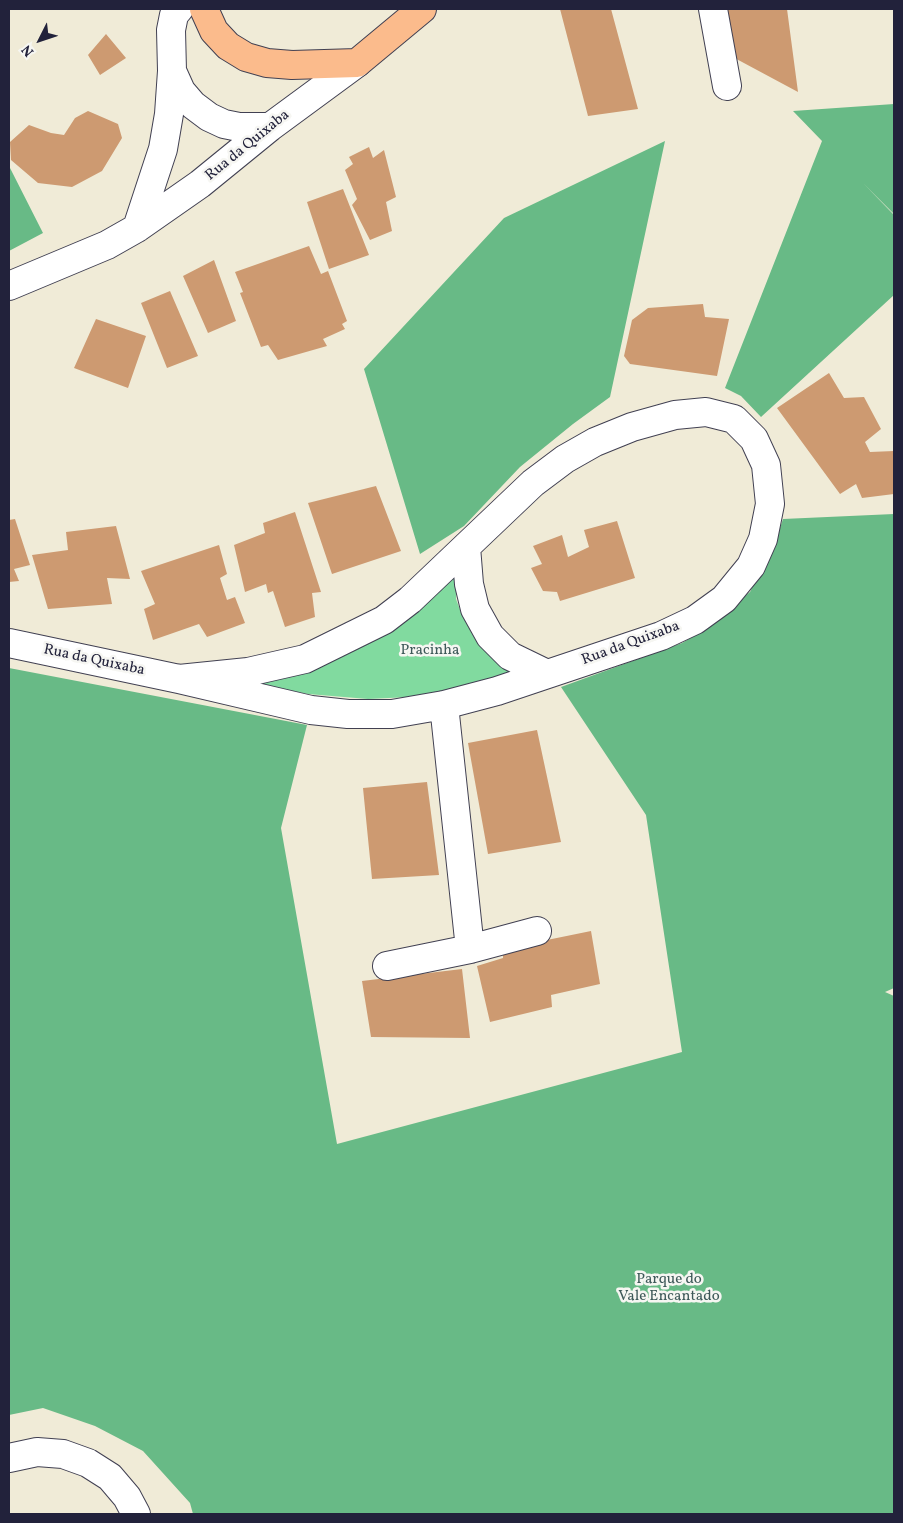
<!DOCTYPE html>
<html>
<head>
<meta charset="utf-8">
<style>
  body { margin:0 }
  #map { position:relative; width:903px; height:1523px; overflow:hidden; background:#f0ebd7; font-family:Vollkorn,serif }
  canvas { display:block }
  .frame { position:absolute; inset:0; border:10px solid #22223b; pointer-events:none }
  .north { position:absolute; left:15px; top:15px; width:50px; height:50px; -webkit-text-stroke:4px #f6f6f2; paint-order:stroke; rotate:229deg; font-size:14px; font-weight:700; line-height:20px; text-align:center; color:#22223b }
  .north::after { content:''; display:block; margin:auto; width:18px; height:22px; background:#22223b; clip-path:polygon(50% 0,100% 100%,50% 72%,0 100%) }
</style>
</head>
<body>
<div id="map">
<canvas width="903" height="1523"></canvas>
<div class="frame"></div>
<div class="north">N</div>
</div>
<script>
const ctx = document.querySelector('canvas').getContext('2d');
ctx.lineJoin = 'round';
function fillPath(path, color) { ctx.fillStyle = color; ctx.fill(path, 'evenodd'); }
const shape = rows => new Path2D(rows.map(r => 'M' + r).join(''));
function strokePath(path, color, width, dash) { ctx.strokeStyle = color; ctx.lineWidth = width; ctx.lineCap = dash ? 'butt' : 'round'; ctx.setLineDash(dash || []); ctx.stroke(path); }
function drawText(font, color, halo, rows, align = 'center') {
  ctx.font = font + ' Vollkorn,serif'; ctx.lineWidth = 5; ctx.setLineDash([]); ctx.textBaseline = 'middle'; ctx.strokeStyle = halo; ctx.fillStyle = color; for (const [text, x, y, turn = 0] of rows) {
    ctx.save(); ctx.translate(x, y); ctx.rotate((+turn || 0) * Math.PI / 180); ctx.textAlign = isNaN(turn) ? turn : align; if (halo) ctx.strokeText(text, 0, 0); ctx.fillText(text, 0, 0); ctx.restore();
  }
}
const green = shape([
  [458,573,456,599,462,615,475,639,494,658,516,674,431,696,368,699,308,694,246,682,325,664,362,646,405,616]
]);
const forest = shape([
  [894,104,894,214,863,183,894,215,894,295,761,417,741,396,725,388,822,141,793,111],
  [665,141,610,397,573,424,520,467,464,526,420,554,364,369,504,218],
  [9,166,43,233,9,251],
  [894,514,894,988,885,992,894,996,894,1514,193,1514,190,1503,143,1451,95,1426,43,1408,9,1415,9,668,307,725,281,828,337,1144,682,1052,646,815,561,687,682,643,699,633,750,592,779,531,783,519]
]);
const building = shape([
  [560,9,611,9,638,109,588,116],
  [721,9,787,9,798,92,729,55],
  [106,34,126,58,100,75,88,55],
  [88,111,118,124,122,138,102,171,72,187,38,183,11,160,10,142,29,125,51,133,64,135,75,118],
  [369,147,373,158,384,150,396,197,386,202,392,231,370,240,352,205,357,199,345,170,353,164,349,157],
  [343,189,369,255,329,269,307,202],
  [309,246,321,274,328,271,347,321,342,324,345,329,323,339,327,346,278,360,268,345,261,347,240,293,243,292,235,272],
  [214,260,236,321,208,333,183,276],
  [170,291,198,356,167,368,141,303],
  [703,304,705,317,729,319,717,376,630,364,624,356,632,320,648,308],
  [96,319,146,336,128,388,74,368],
  [829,373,844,398,864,397,881,429,865,442,870,452,894,451,894,494,862,498,856,484,840,494,777,408],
  [376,486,401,551,332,574,308,503],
  [295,512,321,592,312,593,315,617,285,627,273,591,268,593,266,584,245,592,234,545,265,533,263,523],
  [15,519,30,565,14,569,19,581,9,582,9,520],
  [617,521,635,578,560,601,557,592,543,591,531,568,542,564,533,546,562,535,568,557,589,547,584,530],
  [116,526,130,579,107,578,112,604,48,609,32,555,68,550,66,532],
  [219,545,227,574,220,578,227,600,235,597,245,623,207,637,199,624,153,640,144,609,155,604,141,571],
  [537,730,561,842,488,854,468,743],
  [427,782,439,875,372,879,363,788],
  [591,931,600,984,551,995,552,1007,490,1022,477,966,503,958,503,949],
  [462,969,470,1038,371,1037,362,981]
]);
const minor = shape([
  [713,9,727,86],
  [172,71,181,91,193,105,209,117,224,124,239,127,270,127],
  [137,228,163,149,169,114,172,71,171,30,174,15,179,9],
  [9,286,107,245,137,228,200,184,270,127,357,63],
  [466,547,469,584,475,609,490,636,510,656,545,673],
  [9,643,179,679,311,710,348,714,392,714,444,705,497,691,661,636,695,620,724,599,751,566,763,539,770,504,766,465,754,439,734,419,706,412,675,415,632,427,595,442,565,459,533,483,410,600,384,620,305,659,248,672,179,679],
  [444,705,470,949],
  [387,966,470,949,537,931],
  [9,1458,37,1452,63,1454,88,1463,110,1477,127,1497,136,1514]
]);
const major = shape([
  [204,9,214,31,228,46,246,57,267,63,292,65,357,63,422,9]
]);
const streetNames = [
  ["Rua da Quixaba",248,146,-39],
  ["Rua da Quixaba",631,644,-20],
  ["Rua da Quixaba",94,661,12]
];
const parkNames = [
  ["Pracinha",430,651],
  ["Parque do",669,1280],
  ["Vale Encantado",669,1297]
];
fillPath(green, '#81da9f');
fillPath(forest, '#68ba86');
fillPath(building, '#cd9a71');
strokePath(minor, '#414052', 30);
strokePath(major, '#414052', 30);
strokePath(minor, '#fff', 28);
strokePath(major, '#fbbb8c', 28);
drawText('15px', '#22223b', '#f6f6f2', streetNames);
drawText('15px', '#3e5959', '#f6f6f2', parkNames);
</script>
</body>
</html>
